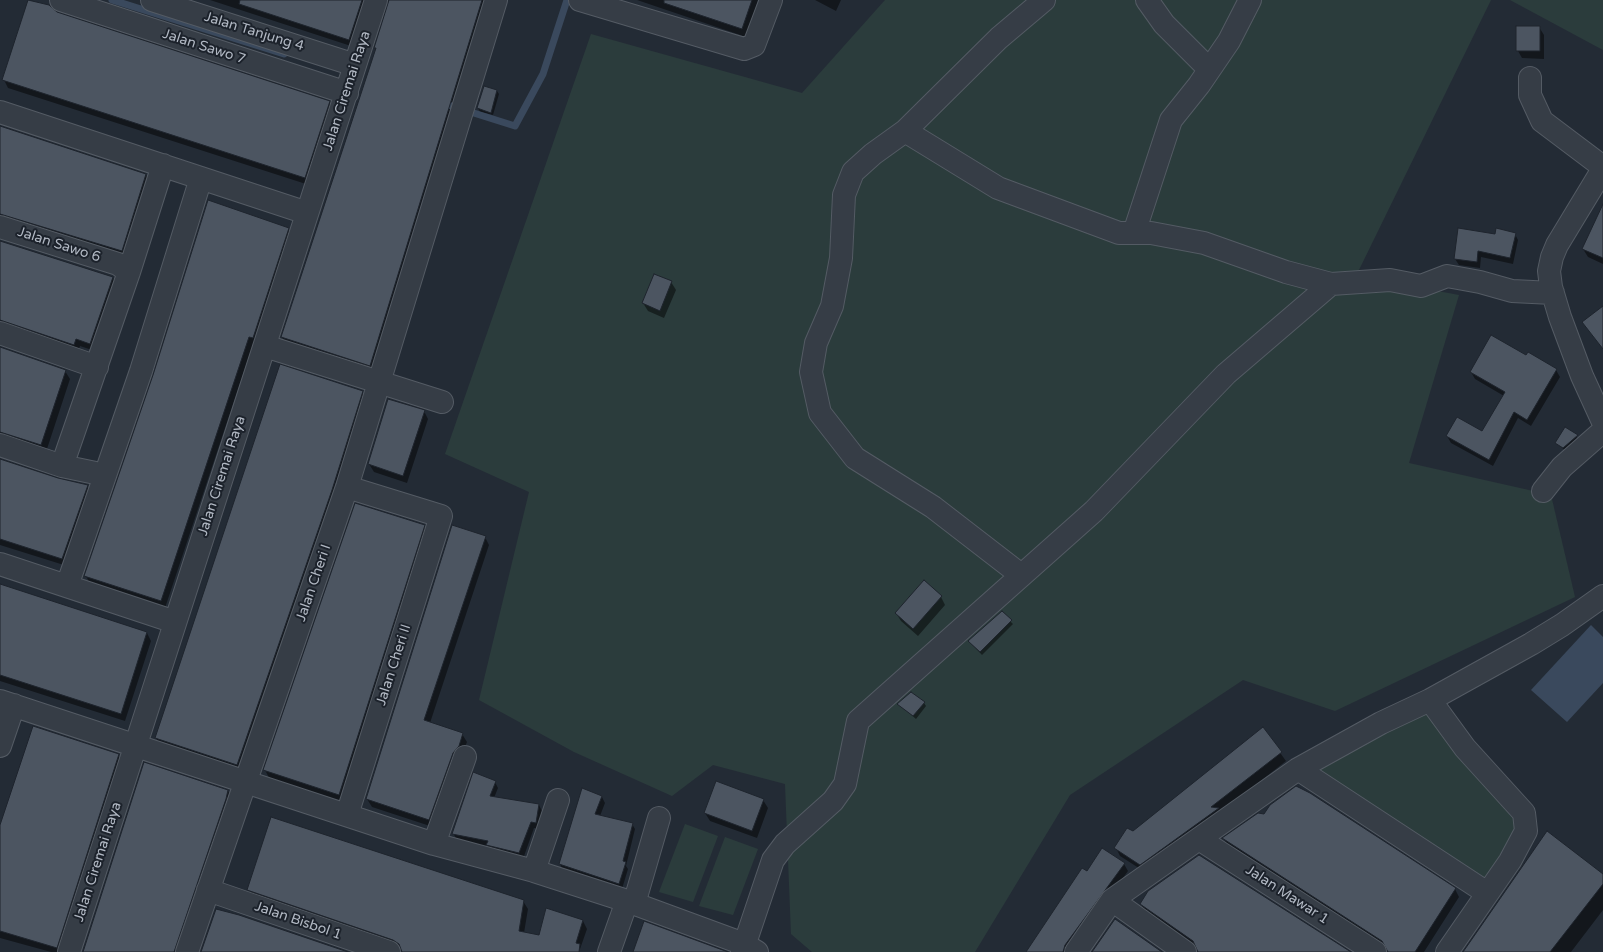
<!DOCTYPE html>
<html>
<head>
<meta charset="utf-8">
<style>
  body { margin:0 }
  canvas { display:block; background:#232b35 }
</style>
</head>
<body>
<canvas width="1603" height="952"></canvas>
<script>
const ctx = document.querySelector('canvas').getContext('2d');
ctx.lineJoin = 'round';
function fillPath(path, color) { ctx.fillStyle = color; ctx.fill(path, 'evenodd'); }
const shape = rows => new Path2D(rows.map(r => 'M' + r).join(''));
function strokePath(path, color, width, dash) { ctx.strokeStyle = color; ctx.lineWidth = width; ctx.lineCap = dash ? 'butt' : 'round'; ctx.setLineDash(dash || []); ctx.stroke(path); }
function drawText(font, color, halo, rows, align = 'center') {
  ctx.font = font + ' "Varela Round",sans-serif'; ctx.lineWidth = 4; ctx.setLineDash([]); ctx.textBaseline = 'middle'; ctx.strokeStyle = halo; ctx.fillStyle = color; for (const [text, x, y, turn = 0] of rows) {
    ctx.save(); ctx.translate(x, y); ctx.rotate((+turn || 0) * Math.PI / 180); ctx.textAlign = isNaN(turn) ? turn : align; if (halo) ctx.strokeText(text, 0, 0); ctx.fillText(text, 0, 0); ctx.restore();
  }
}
const green = shape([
  [885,0,1491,0,1356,276,1459,295,1409,463,1551,495,1575,597,1335,711,1243,680,1070,795,975,952,812,952,791,934,785,784,713,765,672,796,574,752,479,700,529,492,445,454,591,34,802,93],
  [1510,0,1603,0,1603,50],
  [1430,700,1524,813,1487,893,1298,769],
  [685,824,718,836,693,902,659,892],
  [725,837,758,849,733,915,699,906]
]);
const water = shape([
  [1591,625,1603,637,1603,683,1567,722,1531,690]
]);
const shadow = shape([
  [30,0,48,6,56,14,329,102,333,110,309,185,8,88,4,80],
  [210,0,370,0,354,47],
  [389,0,490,0,375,373,287,345,282,337,377,50,376,48],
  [637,0,758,0,746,37],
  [815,0,841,0,836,11],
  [1539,27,1544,35,1544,59,1522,58,1518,51],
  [497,91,499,94,493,115,480,112,478,108],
  [0,127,146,175,150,183,126,259,0,224],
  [1603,213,1603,264,1588,257,1583,249],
  [288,229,293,236,253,344,165,608,90,584,86,576],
  [1515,234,1518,240,1513,264,1481,257,1480,268,1459,265,1455,259,1496,235],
  [0,242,113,278,117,286,95,351,80,346,78,352,0,330],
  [671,282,676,290,664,318,648,311,643,303],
  [0,348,65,371,70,379,46,452,0,441],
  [1527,357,1556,370,1560,377,1531,426,1518,418,1493,466,1451,443,1447,436,1482,433,1504,396,1475,379,1471,372],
  [362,392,366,400,242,773,161,746,156,738],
  [424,411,428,419,407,483,374,472,369,464],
  [1565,429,1579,439,1566,451,1556,443],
  [0,460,57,480,87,486,92,494,67,566,0,545],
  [424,526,428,534,344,803,269,778,265,770],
  [485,537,489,545,430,723,462,734,467,742,433,827,372,807,367,799],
  [0,585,147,633,151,641,125,721,0,681],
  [941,597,945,605,918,636,901,621,896,613],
  [1010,621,1013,624,982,655,969,641],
  [924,703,926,706,916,719,899,704],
  [1263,729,1286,761,1145,872,1120,856,1116,848,1133,833],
  [118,755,123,763,62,952,51,952,0,938,0,829],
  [495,782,498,788,494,798,539,805,542,811,539,829,534,828,523,859,491,851,489,847,457,840,453,833],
  [583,790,602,797,605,803,600,816,632,824,635,829,626,866,628,869,622,889,563,870,560,864],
  [228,791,232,799,180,952,83,952],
  [763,800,768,808,757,838,710,821,705,813],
  [1224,839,1455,889,1459,897,1424,952,1389,952,1388,948,1228,846],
  [1124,864,1128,871,1070,952,1027,952,1088,873],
  [1603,876,1603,910,1571,952,1464,952],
  [249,890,523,901,528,909,524,933,540,937,583,921,587,929,579,952,403,952,399,947,253,897],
  [1141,904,1348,952,1199,952,1197,948,1146,912]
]);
const stream = shape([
  [112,0,284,54],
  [442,103,515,126,543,74,567,0]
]);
const building = shape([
  [28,0,49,5,57,12,330,101,305,178,2,80,28,0],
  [240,0,362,0,349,40,239,4,240,0],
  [389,0,482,0,370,366,281,337,376,48,374,48,389,0],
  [664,0,752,0,742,29,664,3,664,0],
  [1516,26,1540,26,1540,51,1516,51,1516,26],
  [484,86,497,90,491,113,477,108,484,86],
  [0,126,146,174,122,251,0,214,0,126],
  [208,200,289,228,253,338,249,337,161,601,84,576,153,375,208,200],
  [1603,204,1603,258,1582,249,1603,204],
  [1458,228,1495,234,1496,228,1516,233,1510,258,1478,251,1477,262,1454,259,1458,228],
  [0,241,113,277,90,344,76,339,74,345,0,320,0,241],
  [654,274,672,281,660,311,642,303,654,274],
  [1603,306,1603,349,1582,322,1603,306],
  [1491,335,1526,355,1528,352,1557,369,1527,420,1514,412,1489,460,1446,436,1457,417,1482,431,1505,392,1470,372,1491,335],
  [0,347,66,370,41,445,0,432,0,347],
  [280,364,363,391,332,490,237,765,155,738,280,364],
  [388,399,425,410,403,476,368,464,388,399],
  [1565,427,1578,435,1563,448,1555,443,1565,427],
  [0,459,58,478,88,485,62,559,0,539,0,459],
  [355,503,425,525,339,795,263,770,355,503],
  [452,525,486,536,424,720,463,733,459,746,453,753,429,820,366,799,452,525],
  [924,580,942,596,913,629,895,613,924,580],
  [0,584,147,632,121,714,0,675,0,584],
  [1002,611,1012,620,980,652,968,641,1002,611],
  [911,692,925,702,913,716,897,704,911,692],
  [33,726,119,754,57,948,0,931,0,825,33,726],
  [1263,727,1282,752,1211,807,1219,808,1140,865,1114,848,1127,828,1133,831,1263,727],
  [144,762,228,790,226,799,174,952,83,952,144,762],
  [473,772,496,781,490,796,539,804,536,823,531,822,519,853,486,845,488,841,452,834,473,772],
  [716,781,764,799,752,831,704,813,716,781],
  [1296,786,1310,793,1456,888,1415,952,1388,952,1382,941,1222,838,1258,813,1264,814,1270,805,1296,786],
  [582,788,602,796,595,814,633,823,623,861,626,862,619,884,559,864,582,788],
  [271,817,524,900,519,931,539,935,546,908,583,920,576,943,580,944,579,952,402,952,399,944,393,940,247,890,271,817],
  [1547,831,1603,874,1603,884,1550,952,1463,952,1547,831],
  [1102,848,1125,863,1065,945,1063,952,1026,952,1082,868,1087,871,1102,848],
  [1199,855,1351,952,1198,952,1193,941,1140,904,1148,891,1199,855],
  [216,909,239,915,348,952,201,952,216,909],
  [1115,919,1125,926,1162,952,1092,952,1115,919],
  [644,921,728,952,633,952,644,921]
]);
const street = shape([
  [61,0,347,93],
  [152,0,355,65],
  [580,0,744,49,754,45,771,0],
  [1147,0,1164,24,1209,69],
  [1530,78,1530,95,1542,121,1603,167],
  [0,112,307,213],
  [905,131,999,38,1044,0],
  [1603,169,1557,245,1552,257,1549,271,1551,287,1560,317,1582,376,1603,422],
  [0,227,118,264,129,272],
  [1134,233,1171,120,1199,85,1229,41,1250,0],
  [0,333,97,367],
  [265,346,442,402],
  [0,445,62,466,105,475],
  [62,466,129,272,163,165],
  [347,487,441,516,347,815],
  [1543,491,1562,467,1603,431],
  [0,564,175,622],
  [1021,575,933,507,855,458,820,413,811,372,816,343,832,306,841,258,844,195,853,172,873,154,905,131,998,188,1119,233,1151,233,1204,243,1286,272,1331,284,1390,280,1421,286,1447,276,1480,282,1512,291,1553,293],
  [67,586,141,371,201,178],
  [1430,700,1465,748,1524,813,1526,831,1510,861,1447,952],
  [0,701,434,844,534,871,627,901,744,944,757,952],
  [0,746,14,705],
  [1298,769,1487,893],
  [1199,839,1375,952],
  [434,844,465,757],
  [534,871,558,800],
  [208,890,389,952],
  [1112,900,1185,952],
  [634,904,659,818],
  [69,952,376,0],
  [187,952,347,487,496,0],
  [609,952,627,901],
  [742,952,773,860,785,844,833,801,845,784,858,721,1094,511,1226,374,1331,284],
  [1076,952,1112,900,1298,769,1381,723,1430,700,1531,644,1562,625,1603,596]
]);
const streetNames = [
  ["Jalan Tanjung 4",254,32,17],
  ["Jalan Sawo 7",204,47,18],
  ["Jalan Ciremai Raya",347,91,-72],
  ["Jalan Sawo 6",59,245,18],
  ["Jalan Ciremai Raya",222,476,-72],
  ["Jalan Cheri I",314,583,-71],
  ["Jalan Cheri II",394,665,-72],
  ["Jalan Ciremai Raya",98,862,-72],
  ["Jalan Mawar 1",1287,895,33],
  ["Jalan Bisbol 1",298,921,19]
];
fillPath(green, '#2b3c3c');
fillPath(water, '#3a495d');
fillPath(shadow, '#0007');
strokePath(stream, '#3a495d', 7);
fillPath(building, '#4c5561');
strokePath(building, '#1e242d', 1);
strokePath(street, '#545b64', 24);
strokePath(street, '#363d46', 22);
drawText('14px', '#b1b8c3', '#1c222b', streetNames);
</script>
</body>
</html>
